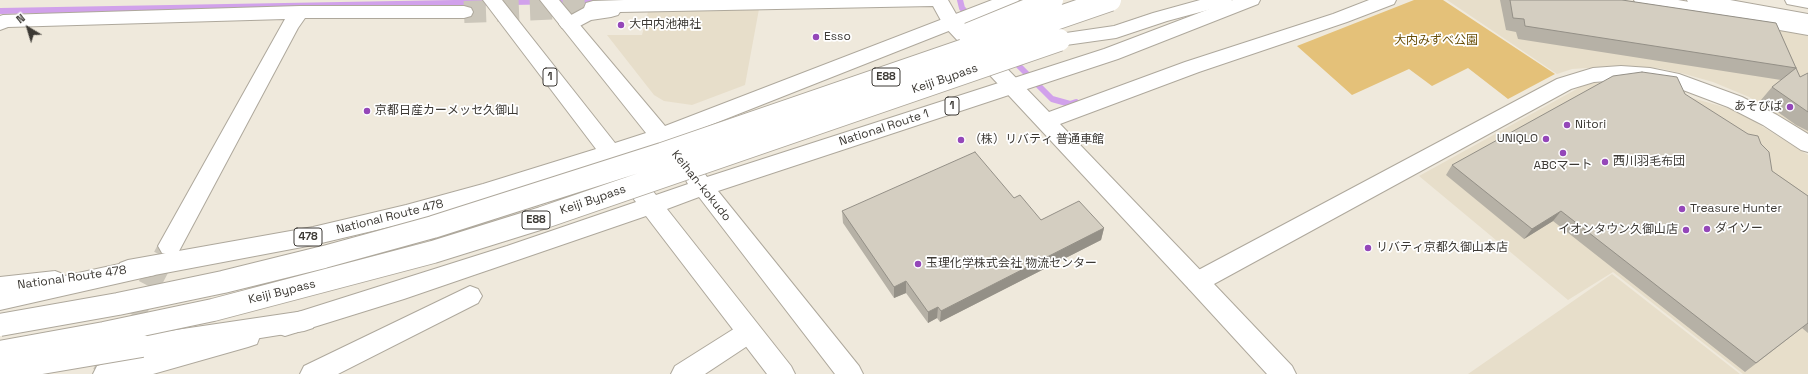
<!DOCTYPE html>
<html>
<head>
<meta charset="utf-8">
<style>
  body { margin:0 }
  #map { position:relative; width:1808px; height:374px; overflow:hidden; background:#efe9dc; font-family:"Space Grotesk",sans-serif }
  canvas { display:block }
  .north { position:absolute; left:8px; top:8px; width:40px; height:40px; -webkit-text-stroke:3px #fff; paint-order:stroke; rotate:322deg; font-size:11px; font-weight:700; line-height:16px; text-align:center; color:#3c3934 }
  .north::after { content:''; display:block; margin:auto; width:14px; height:18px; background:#3c3934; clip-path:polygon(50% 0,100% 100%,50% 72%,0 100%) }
</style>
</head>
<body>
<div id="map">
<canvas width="1808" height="374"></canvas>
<div class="north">N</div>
</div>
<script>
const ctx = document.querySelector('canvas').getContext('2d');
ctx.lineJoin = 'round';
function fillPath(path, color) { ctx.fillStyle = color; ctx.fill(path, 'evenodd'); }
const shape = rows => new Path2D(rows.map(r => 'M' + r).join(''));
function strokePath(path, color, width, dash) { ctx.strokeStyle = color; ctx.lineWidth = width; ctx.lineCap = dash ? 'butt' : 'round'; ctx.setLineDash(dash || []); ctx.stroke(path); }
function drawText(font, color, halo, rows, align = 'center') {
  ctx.font = font + ' "Space Grotesk","Noto Sans JP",sans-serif'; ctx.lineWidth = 3.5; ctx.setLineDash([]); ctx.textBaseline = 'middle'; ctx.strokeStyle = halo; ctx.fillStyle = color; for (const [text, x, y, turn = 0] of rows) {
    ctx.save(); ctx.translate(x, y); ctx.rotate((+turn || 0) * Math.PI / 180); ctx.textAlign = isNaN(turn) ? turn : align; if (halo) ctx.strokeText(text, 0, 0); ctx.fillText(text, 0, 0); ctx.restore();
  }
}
const built = shape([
  [1447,0,1619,0,1808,34,1808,134,1749,97,1713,82,1681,73,1658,68,1618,66,1572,69,1557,74],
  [759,9,745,85,692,105,664,101,654,95,607,35,642,35,648,12],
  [1606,81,1678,94,1731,109,1749,118,1808,155,1808,374,1743,374,1613,272,1568,300,1419,176,1584,85],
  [1612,274,1740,374,1468,374]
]);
const green = shape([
  [1414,0,1443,0,1555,74,1508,99,1468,68,1432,86,1409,69,1352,95,1297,46]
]);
const stream = shape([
  [960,0,962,8,970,17],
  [0,11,625,0],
  [1013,60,1052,99,1070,104,1076,102]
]);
const minorTunnel = shape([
  [464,12,593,7],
  [103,374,168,249]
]);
const minor = shape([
  [624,0,948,0,959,19,1049,112,1185,62,1333,14,1369,0,1396,0,1394,4,1347,22,1199,72,1060,124,1205,275,1209,282,1205,289,1197,292,1189,289,944,26,933,6,620,12,618,15,611,17,591,20,576,28,569,30,562,28,559,24,562,20,584,8,586,3,593,1,624,0],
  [1634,0,1678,0,1808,23,1808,35,1643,6,1636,4,1634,0],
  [300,6,464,6,471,8,473,12,471,16,464,18,305,18,298,28,178,253,170,255,162,253,158,246,285,19,8,27,0,30,0,16,3,15,300,6],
  [749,321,758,325,761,332,758,339,705,374,671,374,675,366,740,325,749,321]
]);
const tertiary = shape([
  [1621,66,1650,68,1679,74,1742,97,1777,115,1808,134,1808,152,1801,150,1763,125,1728,107,1675,87,1650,82,1621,80,1594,82,1571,89,1214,284,1292,366,1296,374,1267,374,1189,289,1185,282,1189,275,1557,79,1593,68,1621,66],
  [470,286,478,289,482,296,478,303,338,374,300,374,304,366,470,286]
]);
const trunk = shape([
  [483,0,502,0,615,143,646,133,540,0,559,0,665,126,992,0,1019,0,1017,4,675,139,680,146,677,152,669,154,661,152,656,145,625,156,656,195,688,184,684,177,687,171,695,169,703,171,707,177,1104,49,1233,0,1260,0,1258,4,1118,59,718,191,859,366,863,374,835,374,699,197,667,209,791,366,795,374,767,374,646,216,404,299,285,336,276,333,273,326,276,319,507,246,636,202,605,162,483,202,406,223,313,245,128,280,120,277,116,270,120,263,128,260,313,227,406,205,483,184,596,149,483,0],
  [55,271,63,274,67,281,63,288,55,291,0,297,0,277,55,271],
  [248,325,257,328,260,336,257,344,248,347,153,374,93,374,97,366,106,363,146,354,248,325]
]);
const motorway = shape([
  [1200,0,1232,0,1230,4,1167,21,1116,38,1059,46,1052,45,1049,40,1052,35,1059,34,1114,26,1153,13,1200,0],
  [1687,0,1730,0,1808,14,1808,26,1696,6,1689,4,1687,0],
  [1785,0,1808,0,1808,8,1787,4,1785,0],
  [147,258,155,261,159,268,155,275,0,310,0,290,147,258],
  [304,311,313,314,316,321,313,328,304,331,142,357,133,354,130,346,133,338,142,335,304,311]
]);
const motorwayBridge = shape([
  [969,34,1052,0],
  [0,325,118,304,223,282,324,257,433,227,662,154,1110,0],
  [0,352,104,333,213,310,433,252,542,218,1059,40],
  [0,370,142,346]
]);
const wall = shape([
  [1500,0,1622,0,1776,23,1800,77,1808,73,1808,131,1796,125,1761,100,1772,87,1781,80,1518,39,1516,32,1506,30],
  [1685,94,1772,171,1808,196,1808,333,1802,328,1745,372,1553,221,1524,239,1446,175,1452,165],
  [842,211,1041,220,1104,228,1101,240,940,322,937,318,928,323,906,293,894,298,843,223]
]);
const shadedWall = shape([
  [1561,211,1553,221,1524,239,1532,229],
  [1104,228,1101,240,940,322,941,311],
  [906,281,906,293,894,298,894,287],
  [938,307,937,318,928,323,928,312]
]);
const building = shape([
  [1510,0,1622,0,1776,23,1796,68,1525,26,1524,19,1513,18,1510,0],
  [1796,68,1800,77,1808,73,1808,112,1772,87,1796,68],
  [1642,72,1677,77,1685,94,1748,134,1758,136,1761,144,1769,152,1772,171,1808,196,1808,323,1756,363,1561,211,1532,229,1452,165,1613,76,1642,72],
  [975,152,1014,198,1020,195,1041,220,1079,201,1104,228,941,311,938,307,928,312,906,281,894,287,842,211,975,152]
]);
const markers = [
  [621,25,4,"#9447b9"],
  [816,37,4,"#9447b9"],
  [1790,107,4,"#9447b9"],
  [367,111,4,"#9447b9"],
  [1567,125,4,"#9447b9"],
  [1546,139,4,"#9447b9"],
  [961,140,4,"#9447b9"],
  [1563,153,4,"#9447b9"],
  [1605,162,4,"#9447b9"],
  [1682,209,4,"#9447b9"],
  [1707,229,4,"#9447b9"],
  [1686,230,4,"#9447b9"],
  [1368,248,4,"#9447b9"],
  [918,264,4,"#9447b9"]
];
const shields = [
  [550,77,14],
  [886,77,28],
  [952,106,14],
  [536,220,28],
  [308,237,28]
];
const shieldNames = [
  ["1",550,77],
  ["E88",886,77],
  ["1",952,106],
  ["E88",536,220],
  ["478",308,237]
];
const poiNames = [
  ["大中内池神社",629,25],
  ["Esso",824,37],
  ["あそびば",1782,107,"right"],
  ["京都日産カーメッセ久御山",375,111],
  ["Nitori",1575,125],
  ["UNIQLO",1538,139,"right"],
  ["（株）リバティ 普通車館",969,140],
  ["西川羽毛布団",1613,162],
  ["ABCマート",1563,166,"center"],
  ["Treasure Hunter",1690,209],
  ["ダイソー",1715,229],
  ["イオンタウン久御山店",1678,230,"right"],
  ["リバティ京都久御山本店",1376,248],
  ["玉理化学株式会社 物流センター",926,264]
];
const parkNames = [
  ["大内みずべ公園",1436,41]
];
const streetNames = [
  ["Keiji Bypass",945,79,-19],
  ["National Route 1",884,128,-18],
  ["Keihan-kokudo",701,186,51],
  ["Keiji Bypass",593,200,-19],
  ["National Route 478",390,217,-14],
  ["National Route 478",72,278,-8],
  ["Keiji Bypass",282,292,-14]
];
fillPath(built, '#e7deca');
fillPath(green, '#e4c179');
strokePath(stream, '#d1a1eb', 6);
strokePath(minorTunnel, '#cbc6ba', 22, [22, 11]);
strokePath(minor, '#aea89c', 2);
strokePath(tertiary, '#aea89c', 2);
strokePath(trunk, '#aea89c', 2);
strokePath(motorway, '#aea89c', 2);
fillPath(minor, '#fff');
fillPath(tertiary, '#fff');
fillPath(trunk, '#fff');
fillPath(motorway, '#fff');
strokePath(motorwayBridge, '#aea89c', 24, []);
strokePath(motorwayBridge, '#fff', 22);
fillPath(wall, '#b6b1a6');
fillPath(shadedWall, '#949087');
fillPath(building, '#d4cec1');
strokePath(building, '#949087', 1);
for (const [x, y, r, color] of markers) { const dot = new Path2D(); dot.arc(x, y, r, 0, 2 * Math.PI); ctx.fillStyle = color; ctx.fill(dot); strokePath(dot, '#fff', 1.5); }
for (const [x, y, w] of shields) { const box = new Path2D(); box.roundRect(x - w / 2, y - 9, w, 18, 3); ctx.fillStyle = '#fff'; ctx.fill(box); strokePath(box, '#3c3934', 1); }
drawText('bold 11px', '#3c3934', null, shieldNames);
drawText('12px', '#3c3934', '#fff', poiNames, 'left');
drawText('12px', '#694e07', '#fff', parkNames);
drawText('12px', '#3c3934', '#fff', streetNames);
</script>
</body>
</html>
